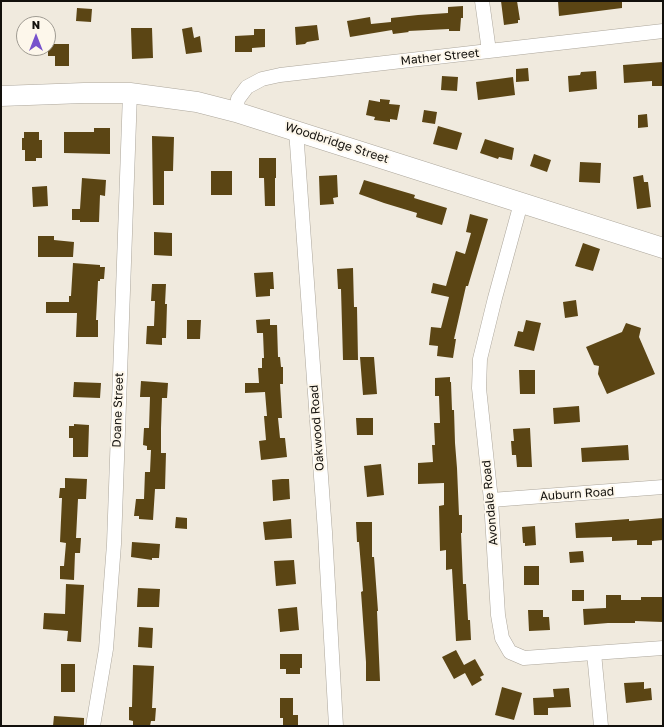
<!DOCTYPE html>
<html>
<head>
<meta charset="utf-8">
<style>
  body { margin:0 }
  #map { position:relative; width:664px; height:727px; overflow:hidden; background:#f0eade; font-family:"Golos Text",sans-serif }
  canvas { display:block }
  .frame { position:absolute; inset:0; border:2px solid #12100c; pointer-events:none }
  .north { position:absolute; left:16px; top:16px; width:40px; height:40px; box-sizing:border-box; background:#fdf7eb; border:1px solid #9f9b92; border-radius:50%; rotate:0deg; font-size:11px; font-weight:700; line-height:16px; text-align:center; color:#12100c }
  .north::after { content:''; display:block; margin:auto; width:14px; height:18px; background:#7752cc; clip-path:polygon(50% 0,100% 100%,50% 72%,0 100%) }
</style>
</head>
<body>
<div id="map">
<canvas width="664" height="727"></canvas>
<div class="frame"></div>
<div class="north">N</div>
</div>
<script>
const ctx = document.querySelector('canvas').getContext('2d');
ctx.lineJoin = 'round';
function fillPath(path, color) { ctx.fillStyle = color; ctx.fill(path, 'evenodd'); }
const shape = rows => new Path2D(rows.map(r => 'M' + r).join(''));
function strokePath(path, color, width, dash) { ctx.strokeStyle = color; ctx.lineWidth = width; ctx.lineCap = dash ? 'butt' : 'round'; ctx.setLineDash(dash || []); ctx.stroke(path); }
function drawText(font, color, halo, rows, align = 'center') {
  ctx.font = font + ' "Golos Text",sans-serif'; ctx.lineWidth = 4; ctx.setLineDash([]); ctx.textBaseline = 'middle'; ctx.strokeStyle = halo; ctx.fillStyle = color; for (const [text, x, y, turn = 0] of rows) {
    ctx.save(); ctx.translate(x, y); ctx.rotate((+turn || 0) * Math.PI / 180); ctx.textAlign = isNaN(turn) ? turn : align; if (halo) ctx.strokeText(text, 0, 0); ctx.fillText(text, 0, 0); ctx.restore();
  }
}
const building = shape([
  [501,1,517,1,520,20,518,20,518,23,504,25],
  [558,1,622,1,622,8,559,16],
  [463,6,463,18,461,18,460,31,449,31,449,29,408,31,409,32,393,34,392,30,350,37,347,21,370,17,371,24,391,22,391,18,418,15,448,13,448,7],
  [77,8,92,9,91,22,76,21],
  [317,25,319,40,307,42,305,44,296,45,295,27],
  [192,27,194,38,200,36,202,52,186,54,182,29],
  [131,28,152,28,153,58,132,59],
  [254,29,265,29,265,47,252,48,252,52,235,52,235,36,254,35],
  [48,44,69,44,69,66,55,66,55,56,48,56],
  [663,62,663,86,652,86,652,81,624,83,623,65],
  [528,68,529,81,516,82,516,69],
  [596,71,597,89,569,92,568,76,580,75,581,72],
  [442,76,458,77,457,91,441,90],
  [513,77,515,95,478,100,476,82],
  [380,99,390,100,389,104,400,105,397,120,390,119,390,122,374,120,375,117,366,115,369,100,380,102],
  [424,110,437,112,435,124,422,122],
  [647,114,648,127,638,128,638,115],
  [438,126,462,133,457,150,433,144],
  [94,128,110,128,110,154,64,153,64,132,94,132],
  [24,132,39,132,39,140,42,140,42,158,36,158,36,161,25,161,25,150,22,150,22,138,24,138],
  [152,136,174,137,173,171,164,171,164,205,153,205],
  [485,139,514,148,512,160,499,157,498,159,480,153],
  [534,154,551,160,547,172,530,166],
  [259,158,276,158,276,178,275,178,275,206,265,206,264,178,259,178],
  [580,162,601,163,600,183,579,182],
  [211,171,232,171,232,195,211,195],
  [337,175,338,197,333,198,334,204,320,205,319,176],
  [643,175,644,182,648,182,651,207,637,209,633,177],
  [82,178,106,180,105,196,100,195,99,222,80,222,80,220,72,220,72,209,80,209],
  [364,180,415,195,414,198,447,208,442,225,416,217,417,213,384,203,359,194],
  [47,186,48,206,33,207,32,187],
  [470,214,488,219,468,286,466,286,454,339,456,339,453,358,437,356,438,346,429,345,431,327,441,328,449,297,431,293,433,283,446,286,456,251,465,254,471,233,466,232],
  [154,232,172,233,172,256,154,255],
  [38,236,54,236,54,240,74,242,73,257,38,257],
  [583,243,600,249,593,271,575,266],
  [73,263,100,265,100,267,105,267,104,279,100,279,100,281,98,281,96,320,98,320,98,337,76,337,77,313,46,313,46,302,69,302,69,296,71,296],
  [353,268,354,307,357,307,358,360,343,360,341,289,338,289,337,269],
  [273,272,274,289,270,289,270,296,256,297,254,273],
  [152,284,166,284,165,304,167,304,166,338,162,338,162,345,146,344,147,326,154,326,155,301,151,301],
  [576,300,578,316,565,318,563,302],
  [270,319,270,325,277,325,278,357,280,357,281,367,283,367,283,384,280,384,282,418,278,418,280,438,285,438,287,457,261,460,259,441,266,440,264,416,267,416,265,392,245,393,245,383,259,383,258,368,262,368,262,358,264,358,263,333,257,333,256,320],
  [187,320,201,320,200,339,187,339],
  [526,320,541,323,534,351,514,346,518,331,523,332],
  [626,323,641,328,639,337,655,374,607,394,598,374,599,366,594,365,586,347,622,332],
  [360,357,374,357,377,394,363,395],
  [519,370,535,370,535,394,520,394],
  [450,377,450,382,451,382,452,410,454,410,455,443,457,468,459,515,462,515,462,533,461,533,463,584,466,584,468,620,470,620,471,640,456,641,452,569,446,570,446,550,440,551,439,506,444,505,444,483,418,484,418,463,433,462,432,445,435,445,434,423,440,423,439,396,435,396,435,378],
  [141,381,168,383,167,398,162,398,161,428,161,453,166,453,165,489,155,489,153,520,139,519,139,516,134,516,136,499,144,499,145,472,150,472,151,450,147,450,147,446,143,445,144,428,149,428,150,397,140,397],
  [74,382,101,383,100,398,73,397],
  [579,406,580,422,554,424,553,408],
  [356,418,373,418,373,435,357,435],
  [74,424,89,425,88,457,73,457,73,438,69,438,69,426,74,426],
  [530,428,532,467,517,467,516,455,512,455,511,441,514,441,513,429],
  [628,445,629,460,582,462,581,448],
  [381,464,384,495,367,497,364,466],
  [65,478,87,479,86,499,78,499,76,538,81,538,80,553,75,553,74,580,60,579,60,566,64,566,66,543,60,542,62,498,59,498,60,488,65,488],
  [282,479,289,479,290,499,273,501,272,480],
  [176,517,187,518,187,529,175,528],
  [663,518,663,540,652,541,652,545,637,545,637,540,612,541,612,537,576,538,575,523,629,519,629,521],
  [291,519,292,538,265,540,263,522],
  [356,522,372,522,372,557,374,557,378,611,377,611,380,681,366,681,366,662,361,592,363,591,359,542,357,542],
  [535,526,536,545,525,546,525,543,523,543,522,527],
  [132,542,160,544,159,558,152,558,152,560,131,557],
  [583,551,584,562,570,563,569,552],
  [294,560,296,584,276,586,274,561],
  [524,566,539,566,539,585,524,585],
  [66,584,84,585,81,642,67,641,68,631,43,629,44,613,65,614],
  [138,588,160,589,159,607,137,607],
  [572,590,584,590,584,601,572,601],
  [606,595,621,595,621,600,641,600,641,597,663,597,663,622,635,621,635,623,608,623,584,625,583,609,606,608],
  [297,607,299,630,280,632,278,609],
  [528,610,543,610,543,617,549,617,550,630,529,631],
  [139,627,153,628,152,648,138,647],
  [456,650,464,665,475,659,484,675,480,677,482,680,472,686,465,673,454,679,442,657],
  [280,654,302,654,302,668,300,668,300,674,286,674,286,669,280,669],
  [61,664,75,664,75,692,61,692],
  [133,665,154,666,152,708,156,708,155,721,151,721,150,726,133,726,133,721,129,720,129,707,132,707],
  [644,682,644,689,651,688,652,700,626,703,624,683],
  [502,687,522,693,514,720,495,715],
  [569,688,571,707,548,708,548,715,534,715,533,698,554,697,553,689],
  [280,698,293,698,293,715,298,715,298,726,283,726,283,718,280,718],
  [54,716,84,718,84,726,53,726]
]);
const street = shape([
  [482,1,489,51],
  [236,112,238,99,247,87,262,79,280,75,663,31],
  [296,130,325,532,336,726],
  [521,203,495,298,480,359,479,388,491,500,498,615,502,638,510,652,524,658,663,648],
  [491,500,663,487],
  [594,653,601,726],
  [93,726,106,649,114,544,130,93]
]);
const secondary = shape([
  [1,96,84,93,130,93,197,102,236,112,663,248]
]);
const streetNames = [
  ["Mather Street",440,57,-6],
  ["Woodbridge Street",337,143,18],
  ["Doane Street",118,410,-88],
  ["Oakwood Road",317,428,-94],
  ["Auburn Road",577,494,-4],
  ["Avondale Road",490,503,-95]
];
fillPath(building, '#5b4514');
strokePath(street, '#aca69b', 15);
strokePath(secondary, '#aca69b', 21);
strokePath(street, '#fff', 14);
strokePath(secondary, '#fff', 20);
drawText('12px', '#12100c', '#fdf7eb', streetNames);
</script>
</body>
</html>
